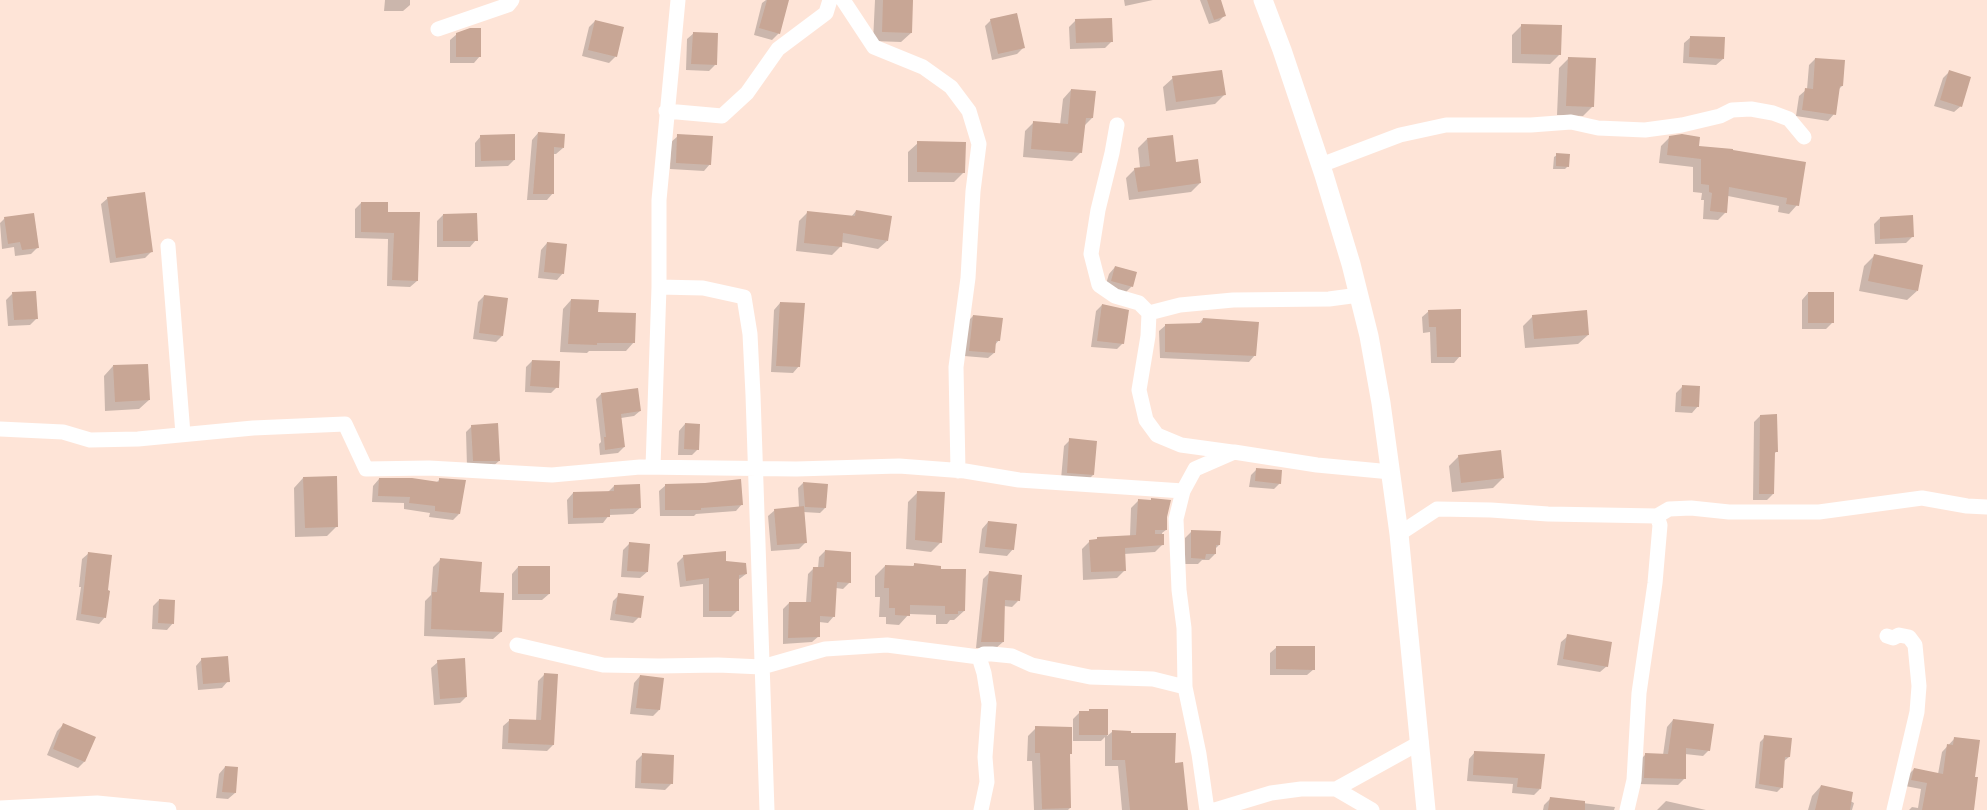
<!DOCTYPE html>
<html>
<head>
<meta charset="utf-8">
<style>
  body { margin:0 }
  canvas { display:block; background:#fee4d7 }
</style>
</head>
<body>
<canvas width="1987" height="810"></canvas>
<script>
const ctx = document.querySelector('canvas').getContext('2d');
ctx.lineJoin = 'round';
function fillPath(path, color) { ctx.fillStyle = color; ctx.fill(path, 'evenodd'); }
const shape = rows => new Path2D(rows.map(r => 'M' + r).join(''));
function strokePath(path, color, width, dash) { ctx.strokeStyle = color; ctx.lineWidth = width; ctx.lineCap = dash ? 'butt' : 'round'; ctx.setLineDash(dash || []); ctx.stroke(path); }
const shadow = shape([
  [385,0,410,0,410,5,403,11,384,11],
  [766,0,779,0,779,33,772,40,754,35,762,3],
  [875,0,912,0,911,33,901,42,873,41],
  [1124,0,1153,0,1125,6],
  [1200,0,1219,0,1225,15,1219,21,1209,24],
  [991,20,1023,48,1017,54,992,60,985,26],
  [1076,20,1112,41,1105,48,1070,49,1069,27],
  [595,21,616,56,609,63,582,56,589,27],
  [1522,25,1560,54,1550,64,1512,63,1512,35],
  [694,33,715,65,709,71,686,70,687,39],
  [457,34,480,56,474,63,450,63,450,40],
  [1691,37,1723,59,1716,65,1683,63,1684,43],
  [1569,58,1593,106,1583,116,1557,115,1559,68],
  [1815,59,1842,86,1838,90,1834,114,1828,121,1796,116,1799,96,1807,89,1809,65],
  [1949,72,1961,106,1954,112,1934,106,1943,78],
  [1173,78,1225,94,1215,104,1166,111,1163,87],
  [1071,90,1092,118,1083,127,1081,152,1072,161,1023,157,1025,131,1034,122,1060,125,1063,99],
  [538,133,563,148,556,154,552,154,553,193,547,200,527,200,532,140],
  [481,136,514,160,508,166,475,167,475,143],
  [678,136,710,164,704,171,670,169,671,142],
  [1670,137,1697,147,1731,150,1797,205,1789,214,1778,212,1779,206,1728,196,1726,212,1718,220,1703,219,1704,200,1701,200,1702,193,1693,192,1693,167,1659,163,1661,146],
  [1147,139,1175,163,1200,183,1191,192,1129,200,1126,178,1135,169,1140,168,1138,148],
  [918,143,964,172,954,182,908,182,908,152],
  [1557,155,1568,166,1565,169,1553,169,1554,157],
  [108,198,152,251,145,258,110,263,101,204],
  [361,203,386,214,417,281,410,287,387,286,388,239,355,238,355,209],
  [856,211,887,241,878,249,841,242,840,247,832,255,796,251,799,221,807,213,851,217],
  [443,215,476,240,470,247,437,247,437,221],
  [5,218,38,247,31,254,15,256,14,247,2,249,0,223],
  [1880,218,1912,237,1906,243,1875,244,1874,224],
  [547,243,563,273,557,280,538,278,541,250],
  [1874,256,1917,291,1907,300,1859,291,1864,266],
  [1115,267,1132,286,1126,292,1105,287,1109,274],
  [1808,293,1832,323,1826,329,1802,329,1802,300],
  [12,294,37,318,30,325,8,326,6,300],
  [484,296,502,336,496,342,473,339,478,302],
  [571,300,597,314,634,342,626,351,589,351,587,353,560,352,563,309],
  [780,303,799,366,793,373,771,372,774,310],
  [1102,305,1123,343,1117,349,1091,347,1096,311],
  [1429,311,1460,356,1454,363,1431,363,1430,332,1423,333,1422,317],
  [973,316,999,340,994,346,994,353,988,358,964,356,968,321],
  [1533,316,1588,335,1578,344,1525,348,1523,326],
  [1203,319,1255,355,1249,362,1160,358,1159,331,1166,325,1198,325],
  [532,361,557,387,551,393,525,392,526,367],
  [113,366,149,400,139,409,105,411,104,376],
  [1683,386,1698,406,1692,413,1675,412,1676,393],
  [601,394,640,411,634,416,621,418,624,447,618,453,600,455,599,444,601,442,596,399],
  [1760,416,1776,452,1774,454,1773,494,1767,500,1753,500,1754,422],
  [685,424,698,449,692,455,678,455,679,431],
  [472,426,499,461,492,467,467,467,466,432],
  [1070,440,1093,475,1087,481,1061,479,1064,446],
  [1459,456,1503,478,1493,488,1452,492,1449,466],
  [1257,469,1280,483,1274,489,1249,487,1251,475],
  [303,478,337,526,327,536,295,537,294,488],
  [379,479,436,483,440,479,459,514,453,520,429,517,430,513,404,509,404,503,372,502,373,486],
  [803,483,825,508,820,513,803,512,806,542,799,549,771,551,768,516,775,510,799,508,798,488],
  [666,485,742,504,736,511,696,514,694,516,660,516,659,491],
  [614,486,640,508,633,514,609,515,603,523,568,524,567,500,573,493,608,492],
  [918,492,941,542,931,552,906,549,908,502],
  [1139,500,1166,517,1166,530,1162,533,1163,544,1155,552,1124,554,1125,570,1117,578,1083,580,1082,549,1090,541,1095,541,1098,538,1130,536,1131,508],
  [988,522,1013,549,1007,556,979,553,982,529],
  [1191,532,1219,545,1215,549,1215,554,1209,560,1202,560,1198,564,1185,564,1185,538],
  [629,544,647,572,640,578,621,577,623,550],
  [825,551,850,582,843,589,836,588,834,616,828,623,819,622,819,636,812,642,783,644,783,609,789,603,806,603,808,574,814,568,818,568,819,557],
  [89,553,105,617,99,624,76,620,81,587,79,587,82,559],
  [684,556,725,563,746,574,738,580,738,610,731,617,703,617,703,584,680,587,677,563],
  [441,559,478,593,501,632,493,639,424,636,425,601,431,595,433,567],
  [915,564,940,570,964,611,954,620,950,620,947,624,936,624,936,615,909,614,899,625,886,624,886,617,879,617,880,597,875,597,875,576,885,566,912,567],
  [518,567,549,594,542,600,512,600,512,574],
  [989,573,1018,601,1012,607,1004,606,1003,642,996,648,976,648,983,579],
  [619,595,639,617,633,623,610,620,613,601],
  [159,600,173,623,167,630,152,629,153,606],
  [1568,636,1607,666,1600,672,1557,665,1561,642],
  [1277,647,1314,669,1307,675,1270,675,1270,653],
  [202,659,228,681,222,688,198,690,196,666],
  [438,662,466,697,460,703,434,705,431,668],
  [544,675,553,745,547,751,502,749,503,726,510,720,536,721,538,681],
  [640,676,659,710,653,716,630,714,634,683],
  [1107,711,1107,736,1112,732,1129,734,1174,765,1187,810,1122,810,1118,766,1105,766,1105,737,1101,741,1073,741,1073,719,1080,712],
  [1673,720,1709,750,1703,756,1685,754,1685,778,1678,785,1638,784,1639,761,1645,755,1663,755,1667,727],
  [63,725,94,738,84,762,78,768,47,755,57,731],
  [1036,728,1068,755,1070,808,1068,810,1034,810,1032,761,1027,761,1028,736],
  [1765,737,1789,757,1784,761,1782,787,1777,792,1755,788,1760,742],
  [1955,738,1974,778,1949,810,1909,810,1912,807,1918,808,1921,789,1905,786,1908,775,1914,769,1938,774,1942,752],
  [1475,752,1540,789,1534,795,1512,793,1513,784,1467,781,1469,759],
  [643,754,671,784,665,790,635,788,636,761],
  [225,767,235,793,228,799,216,798,219,774],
  [1821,786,1854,803,1852,810,1808,810,1812,796],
  [1550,799,1615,807,1614,810,1543,810,1544,805],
  [1666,801,1706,810,1657,810]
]);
const building = shape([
  [767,0,789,0,780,34,759,28],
  [883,0,913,0,912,33,882,32],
  [1207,0,1221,0,1226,16,1214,20],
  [1017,13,1025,48,998,54,990,19],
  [1112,18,1113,42,1076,43,1075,19],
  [595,20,624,27,617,57,588,50],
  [1521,24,1562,25,1561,55,1521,54],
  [470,28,481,28,481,57,456,57,456,33],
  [693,32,718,33,717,65,691,64],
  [1690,36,1725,37,1724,59,1689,57],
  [1568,57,1596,58,1594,107,1566,106],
  [1815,58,1845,60,1843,86,1840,86,1836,115,1802,110,1805,88,1813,89],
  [1222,70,1226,95,1176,102,1172,76],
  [1949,70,1971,77,1962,107,1940,100],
  [1071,89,1096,91,1093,118,1086,118,1082,153,1031,149,1033,121,1068,124],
  [538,132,565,134,564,148,554,147,554,194,533,194],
  [515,134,515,160,481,161,480,135],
  [677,134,713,136,711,165,676,163],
  [1682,134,1700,137,1699,146,1733,149,1733,150,1806,162,1799,206,1786,204,1787,198,1729,187,1727,213,1710,211,1712,193,1709,192,1709,185,1701,184,1701,159,1667,155,1669,136],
  [1173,135,1176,162,1198,159,1201,183,1138,192,1134,168,1150,166,1147,138],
  [917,141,966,142,965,173,917,172],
  [1556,153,1570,154,1569,167,1556,166],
  [145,192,153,252,116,258,107,197],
  [361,202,388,202,388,212,420,212,418,281,392,280,394,233,361,232],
  [856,210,892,216,888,241,843,233,842,247,804,243,807,211,855,216],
  [34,213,39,248,22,250,20,242,8,244,4,217],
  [477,213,478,241,443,241,443,214],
  [1913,215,1914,237,1880,239,1880,217],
  [547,242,567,244,564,274,544,272],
  [1874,254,1923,265,1918,291,1868,281],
  [1115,266,1137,272,1133,287,1111,281],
  [36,291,38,319,14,320,12,292],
  [1808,292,1834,292,1834,323,1808,323],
  [484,295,508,298,503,336,479,333],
  [571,299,599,300,598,312,636,313,635,343,597,343,597,345,568,344],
  [780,302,805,303,800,367,776,366],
  [1102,304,1129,310,1124,344,1097,341],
  [1461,309,1461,357,1437,357,1436,327,1429,327,1428,310],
  [1587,310,1589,335,1534,339,1532,315],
  [973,315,1003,318,1000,341,996,341,995,353,969,351],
  [1203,318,1259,322,1256,356,1165,352,1165,324,1202,323],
  [532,360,560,361,559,388,530,386],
  [148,364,150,400,115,402,113,365],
  [1682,385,1700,386,1699,407,1681,406],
  [638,388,641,411,621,414,625,447,605,450,604,437,606,437,601,393],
  [1777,414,1778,452,1775,452,1774,494,1759,494,1760,415],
  [498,423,500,461,473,461,471,425],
  [685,423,700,424,699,450,684,449],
  [1069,438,1097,441,1094,475,1067,473],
  [1501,450,1504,478,1461,483,1458,455],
  [1256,468,1282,470,1281,484,1255,481],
  [337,476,338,527,305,528,303,477],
  [379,478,412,478,439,482,439,478,466,480,460,514,435,511,435,506,409,503,410,497,378,496],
  [741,479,743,505,701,508,701,510,665,510,665,484,705,483],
  [803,482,828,484,826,508,805,507],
  [640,484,641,508,610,509,610,517,573,518,573,492,614,491,614,485],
  [917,491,945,492,942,543,915,540],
  [1151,498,1171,500,1167,517,1167,530,1155,530,1155,534,1164,534,1164,545,1125,548,1126,571,1091,572,1089,540,1097,539,1097,537,1136,535,1138,499,1151,500],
  [804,506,807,543,777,545,774,509],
  [988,521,1017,524,1014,550,985,547],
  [1191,530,1221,531,1220,545,1216,545,1216,554,1206,554,1205,559,1191,558],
  [629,542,650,544,648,572,627,571],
  [825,550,851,552,851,583,837,582,835,617,820,616,820,637,788,638,789,602,811,602,813,567,824,567],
  [726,551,726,561,746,563,747,574,739,575,739,611,709,611,709,578,686,581,683,555],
  [88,552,112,555,108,590,110,591,106,618,81,614],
  [440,558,482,562,480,592,504,593,502,632,431,629,432,592,437,592],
  [914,563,941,566,941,569,966,569,965,611,958,611,958,614,945,614,945,606,910,605,910,616,895,615,895,608,889,608,889,588,884,588,885,565,914,566],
  [518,566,550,566,550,594,518,594],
  [989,571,1022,575,1020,601,1005,600,1004,642,981,642],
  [618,593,644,596,641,618,615,614],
  [159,599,175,600,174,624,158,623],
  [1567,634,1612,642,1608,667,1563,659],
  [1276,646,1315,646,1315,670,1276,669],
  [228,656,230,682,203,684,201,658],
  [465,658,467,697,440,699,437,660],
  [544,673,558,674,554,745,508,743,509,719,541,720],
  [640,675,664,678,660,710,636,708],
  [1089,709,1108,709,1108,735,1079,735,1079,711,1089,711],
  [1673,719,1714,724,1710,751,1686,748,1686,779,1644,778,1645,753,1668,754],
  [63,723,96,737,85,762,53,749],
  [1035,726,1072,727,1072,754,1070,754,1071,808,1042,809,1040,753,1035,753],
  [1112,730,1131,731,1131,733,1176,733,1175,763,1183,762,1188,810,1130,810,1125,760,1112,760],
  [1764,735,1792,738,1790,757,1785,757,1783,788,1759,784],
  [1954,737,1980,740,1975,777,1978,777,1974,810,1922,810,1927,783,1911,780,1914,768,1943,774,1947,744,1953,745],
  [1474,751,1545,754,1541,789,1517,787,1518,778,1473,775],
  [642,753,674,755,673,784,641,783],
  [225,766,238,767,236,793,222,792],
  [1821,785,1853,792,1850,810,1815,810],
  [1550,797,1585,801,1585,810,1548,810]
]);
const minor = shape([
  [843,0,874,47,923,67,951,87,969,111,979,144,973,191,968,278,956,367,958,471],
  [438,29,508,5,512,0],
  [666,111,722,116,747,93,778,49,826,13,830,0],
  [1117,125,1112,153,1098,210,1091,254,1099,285,1115,296,1139,303,1149,313,1148,336,1139,390,1146,420,1157,435,1181,445,1232,452],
  [1321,165,1400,135,1446,125,1531,125,1571,122,1598,128,1645,130,1682,125,1720,116,1732,110,1751,109,1773,113,1789,119,1804,137],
  [168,246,183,434],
  [659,287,703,288,744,297,750,334,753,395,767,810],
  [1149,313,1180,305,1233,300,1329,299,1359,295],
  [0,429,63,432,90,440,138,439,253,428,345,424,366,469,429,468,552,475,640,467,796,469,899,466,965,471,1019,480,1183,491,1195,469,1234,452,1317,465,1391,472],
  [653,467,659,287,659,200,678,0],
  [1183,491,1176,519,1179,590,1184,628,1185,687],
  [1399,534,1437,509,1491,510,1548,514,1657,516,1669,509,1691,508,1729,512,1819,512,1922,498,1967,506,1987,507],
  [1887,636,1893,638,1899,635,1909,637,1915,645,1919,686,1917,712,1894,810],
  [517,645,603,665,659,666,718,665,762,667,825,649,887,645,979,657],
  [1336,789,1372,810],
  [0,808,97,803,169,810],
  [981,810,987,782,985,757,989,704,984,673,979,657,984,654,992,654,1012,656,1032,665,1090,677,1153,679,1185,687,1199,754,1207,810],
  [1215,810,1271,793,1301,789,1336,789,1421,742],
  [1627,810,1634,780,1639,693,1655,583,1660,525,1657,516]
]);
const tertiary = shape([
  [1263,0,1282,50,1324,175,1351,264,1369,336,1381,403,1399,534,1426,810]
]);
fillPath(shadow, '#0003');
fillPath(building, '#c8a695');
strokePath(minor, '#fff', 15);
strokePath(tertiary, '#fff', 19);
</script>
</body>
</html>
